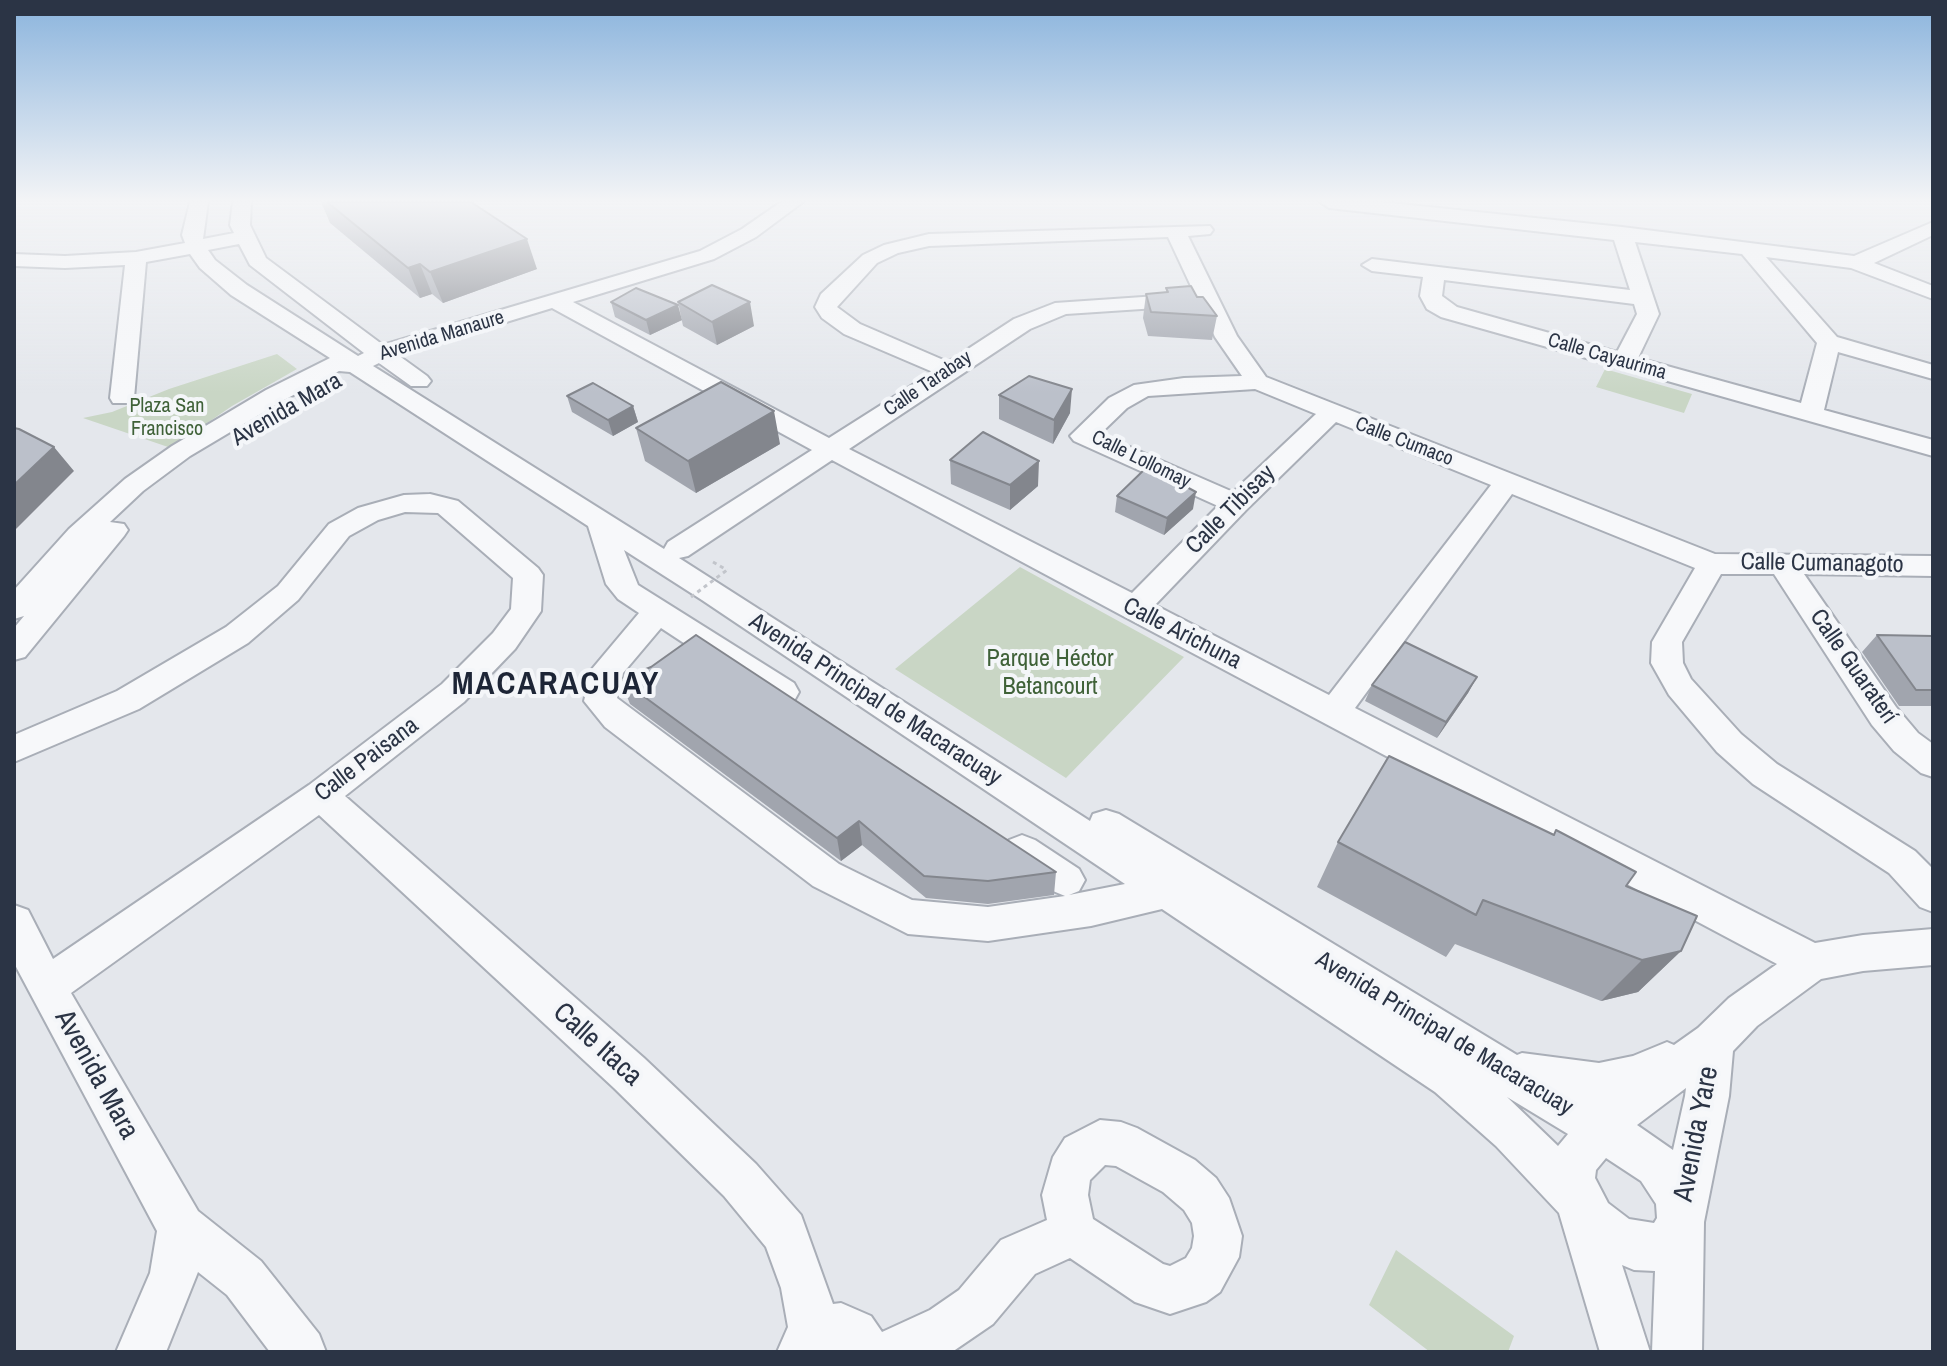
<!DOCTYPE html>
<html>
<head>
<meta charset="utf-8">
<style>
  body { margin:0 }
  #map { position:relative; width:1947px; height:1366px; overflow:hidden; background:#e4e7ec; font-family:"Archivo Narrow",sans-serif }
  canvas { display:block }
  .frame { position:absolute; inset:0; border:16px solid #2b3445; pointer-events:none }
</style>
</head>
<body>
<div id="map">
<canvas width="1947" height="1366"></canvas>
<div class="frame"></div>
</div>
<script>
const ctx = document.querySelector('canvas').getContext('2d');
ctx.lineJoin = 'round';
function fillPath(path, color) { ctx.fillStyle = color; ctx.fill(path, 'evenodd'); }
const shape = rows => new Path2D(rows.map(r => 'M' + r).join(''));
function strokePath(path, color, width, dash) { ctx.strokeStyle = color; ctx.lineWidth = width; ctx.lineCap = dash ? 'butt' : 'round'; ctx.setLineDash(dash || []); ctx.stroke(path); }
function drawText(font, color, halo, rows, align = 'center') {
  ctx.font = font + ' "Archivo Narrow",sans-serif'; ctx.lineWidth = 8; ctx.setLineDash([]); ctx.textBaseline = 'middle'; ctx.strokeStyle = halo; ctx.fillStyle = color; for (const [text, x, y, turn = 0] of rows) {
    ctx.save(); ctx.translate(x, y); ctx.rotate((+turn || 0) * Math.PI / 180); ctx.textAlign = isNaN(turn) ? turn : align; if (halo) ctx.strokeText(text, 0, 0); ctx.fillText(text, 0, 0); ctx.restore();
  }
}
const green = shape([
  [277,354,297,369,232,406,171,448,83,418,112,412,169,389],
  [1605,369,1692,394,1684,413,1596,387],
  [1020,567,1184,657,1066,778,895,669],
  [1396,1250,1514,1336,1508,1352,1430,1352,1369,1305]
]);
const path = shape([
  [713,562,727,570]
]);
const minor = shape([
  [190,202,208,202,203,239,234,233,230,225,233,202,251,202,250,225,266,258,383,345,700,251,742,229,781,202,803,202,756,237,714,259,573,302,829,438,933,372,844,334,822,318,815,307,821,294,863,255,884,245,929,234,1210,226,1213,230,1210,234,1188,236,1237,336,1266,377,1715,554,1933,556,1933,576,1804,574,1896,707,1918,733,1933,744,1933,777,1921,773,1894,751,1872,725,1774,574,1721,574,1682,642,1683,663,1691,679,1741,734,1777,764,1915,851,1933,869,1933,912,1920,907,1889,873,1753,784,1717,752,1669,695,1651,663,1652,642,1695,568,1512,494,1355,708,1815,943,1863,935,1933,929,1933,965,1863,971,1821,979,1757,1026,1733,1051,1729,1096,1704,1222,1702,1352,1652,1352,1655,1271,1634,1270,1622,1265,1650,1352,1600,1352,1559,1213,1496,1146,1435,1092,1162,909,1091,926,988,941,908,934,813,886,605,727,584,701,592,669,639,613,618,599,606,584,588,526,350,372,339,371,284,400,190,456,143,491,110,522,124,524,128,530,124,536,25,657,14,660,14,628,24,616,14,619,14,590,69,529,125,479,172,446,266,390,330,358,231,295,200,268,190,254,146,262,134,398,131,403,113,403,110,398,125,265,65,268,14,266,14,254,65,256,136,252,185,243,182,235,190,202],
  [1168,237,1197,299,1187,294,1055,303,1014,319,948,362,860,324,837,307,877,263,898,253,929,246,1168,237],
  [239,244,250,265,364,353,358,356,247,285,215,260,208,250,239,244],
  [1198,300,1215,337,1242,376,1184,378,1134,385,1109,398,1070,436,1074,441,1218,506,1132,593,849,449,1030,329,1066,314,1187,306,1198,300],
  [552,308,812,450,668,542,664,549,373,366,379,363,411,386,427,386,431,381,427,376,398,355,552,308],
  [1255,389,1316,414,1233,492,1100,434,1127,408,1148,396,1255,389],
  [1336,422,1491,485,1329,695,1155,605,1246,510,1336,422],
  [832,460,1123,616,1777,964,1729,998,1698,1028,1674,1045,1667,1042,1633,1056,1599,1063,1522,1053,1517,1055,1119,814,1106,810,1093,814,1090,821,679,558,688,556,832,460],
  [624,550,702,600,1125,884,1069,895,1079,891,1085,880,1079,869,1035,840,1022,835,1009,840,1004,851,1009,862,1053,891,1065,896,988,907,912,900,839,864,617,698,623,673,661,628,772,701,783,704,794,701,799,692,794,683,638,585,624,550],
  [1686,1088,1685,1096,1673,1150,1637,1125,1686,1088],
  [1507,1097,1568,1134,1558,1146,1507,1097],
  [1606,1158,1641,1181,1656,1204,1657,1218,1654,1223,1629,1219,1608,1203,1595,1178,1596,1170,1606,1158],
  [1320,202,1381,202,1622,227,1854,256,1933,222,1933,235,1874,263,1933,286,1933,299,1851,268,1766,257,1837,337,1933,365,1933,379,1838,352,1824,410,1933,440,1933,456,1441,317,1427,309,1420,296,1423,277,1372,271,1362,265,1372,259,1630,290,1614,240,1329,208,1320,202],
  [1635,242,1742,254,1817,343,1801,403,1638,358,1659,314,1635,242],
  [1444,280,1634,304,1637,314,1617,352,1457,307,1442,296,1444,280],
  [430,494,458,501,538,568,543,575,541,611,515,649,464,702,345,796,644,1058,756,1164,801,1215,833,1304,841,1303,871,1316,882,1332,930,1310,959,1290,1001,1240,1047,1220,1042,1195,1053,1157,1065,1138,1100,1120,1121,1122,1137,1128,1195,1160,1216,1178,1229,1198,1242,1236,1239,1257,1220,1292,1206,1302,1170,1314,1135,1302,1070,1258,1035,1274,993,1324,952,1352,777,1352,788,1327,781,1288,766,1247,724,1196,614,1088,319,815,71,993,198,1211,261,1261,319,1334,326,1352,270,1352,227,1295,198,1272,166,1352,116,1352,150,1273,157,1231,14,963,14,905,28,910,53,959,309,785,442,684,493,633,511,609,513,578,438,513,405,512,378,520,349,536,298,600,248,643,139,709,14,762,14,735,117,691,226,627,278,586,329,524,358,508,404,495,430,494],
  [1105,1165,1116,1166,1163,1192,1184,1210,1192,1223,1194,1236,1192,1248,1186,1258,1170,1266,1163,1264,1093,1219,1088,1195,1090,1180,1105,1165]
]);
const pathBridge = shape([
  [691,597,727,570]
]);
const wall = shape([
  [321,202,471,202,537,269,443,303,432,294,420,298,330,223],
  [1166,288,1197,297,1217,316,1212,340,1148,336,1143,318,1146,294,1166,293],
  [611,302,682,320,650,335,615,317],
  [678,302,754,326,717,345,683,326],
  [999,395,1070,413,1053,444,999,419],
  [567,396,633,406,638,422,613,436,572,412],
  [636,428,780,444,696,493,645,461],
  [950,460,1038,486,1010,510,951,484],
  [1117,496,1193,509,1164,535,1115,512],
  [1877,635,1933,636,1933,706,1899,706,1862,652],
  [1477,677,1468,693,1437,738,1365,701,1372,685],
  [620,679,1056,872,1054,895,988,904,926,898,862,845,841,861,630,704],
  [1556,830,1626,886,1681,951,1638,992,1601,1001,1455,944,1446,957,1317,887,1338,842,1553,835]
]);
const shadedWall = shape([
  [527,239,537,269,443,303,430,272],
  [420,264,432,294,420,298,408,268],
  [750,302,754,326,717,345,712,322],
  [678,305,682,320,650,335,646,320],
  [1072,389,1070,413,1053,444,1054,420],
  [633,406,638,422,613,436,608,420],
  [774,411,780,444,696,493,688,461],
  [54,447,74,471,14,531,14,485],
  [1039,461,1038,486,1010,510,1010,485],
  [1196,492,1193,509,1164,535,1167,518],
  [1477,677,1468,693,1437,738,1446,722],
  [859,821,862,845,841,861,837,838],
  [1681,951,1638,992,1601,1001,1642,960]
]);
const building = shape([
  [327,202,471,202,527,239,430,272,420,264,408,268,327,202],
  [712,285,750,302,712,322,678,302,712,285],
  [1191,286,1197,297,1203,297,1217,316,1151,312,1146,294,1168,292,1166,288,1191,286],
  [636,288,678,305,646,320,611,302,636,288],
  [1029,376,1072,389,1054,420,999,395,1029,376],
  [721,382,774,411,688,461,636,428,721,382],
  [593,383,633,406,608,420,567,396,593,383],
  [14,428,19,429,54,447,14,485,14,428],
  [983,432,1039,461,1010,485,950,460,983,432],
  [1148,466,1196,492,1167,518,1117,496,1148,466],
  [696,635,1056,872,988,881,924,876,859,821,837,838,620,679,651,667,696,635],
  [1877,635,1933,636,1933,690,1916,690,1877,635],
  [1405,642,1477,677,1446,722,1372,685,1405,642],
  [1389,756,1554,835,1556,830,1636,872,1626,886,1697,916,1681,951,1642,960,1483,900,1476,915,1338,842,1389,756]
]);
const farStreetnames = [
  ["Avenida Manaure",442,336,-17],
  ["Calle Cayaurima",1607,357,16],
  ["Calle Tarabay",928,384,-34],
  ["Calle Cumaco",1404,442,21],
  ["Calle Lollomay",1141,460,26]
];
const farParknames = [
  ["Plaza San",167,407],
  ["Francisco",167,430]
];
const streetNames = [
  ["Avenida Mara",287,410,-30],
  ["Calle Tibisay",1231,510,-45],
  ["Calle Cumanagoto",1822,564,1],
  ["Calle Arichuna",1182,634,27],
  ["Calle Guaraterí",1853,667,55],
  ["Avenida Principal de Macaracuay",875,700,33],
  ["Calle Paisana",367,760,-37],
  ["Avenida Principal de Macaracuay",1444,1034,31]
];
const parkNames = [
  ["Parque Héctor",1050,660],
  ["Betancourt",1050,688]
];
const nearStreetnames = [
  ["Calle Itaca",597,1045,42],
  ["Avenida Mara",96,1075,61],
  ["Avenida Yare",1697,1134,-79]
];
const districtNames = [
  ["MACARACUAY",556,685]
];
fillPath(green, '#c9d6c5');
strokePath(minor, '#a9aeb7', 4);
strokePath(path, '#c2c5cb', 3, [4, 4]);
fillPath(minor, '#f7f8fa');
strokePath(pathBridge, '#c2c5cb', 3, [4, 4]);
fillPath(wall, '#a1a5ae');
fillPath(shadedWall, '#83868d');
fillPath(building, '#bbc0ca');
strokePath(building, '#83868d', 2);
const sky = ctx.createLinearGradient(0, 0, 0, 393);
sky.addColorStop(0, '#8bb4dd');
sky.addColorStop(0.51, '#f3f4f6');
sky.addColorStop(1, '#f3f4f600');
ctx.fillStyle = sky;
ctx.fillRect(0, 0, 1947, 393);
drawText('20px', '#2b3445', '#f4f6f9', farStreetnames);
drawText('20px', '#3f6138', '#f4f6f9', farParknames);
drawText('24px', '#2b3445', '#f4f6f9', streetNames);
drawText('24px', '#3f6138', '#f4f6f9', parkNames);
drawText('28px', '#2b3445', '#f4f6f9', nearStreetnames);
ctx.letterSpacing = '2px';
drawText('bold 32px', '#1d2536', '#f4f6f9', districtNames);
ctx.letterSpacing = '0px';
</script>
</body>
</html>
